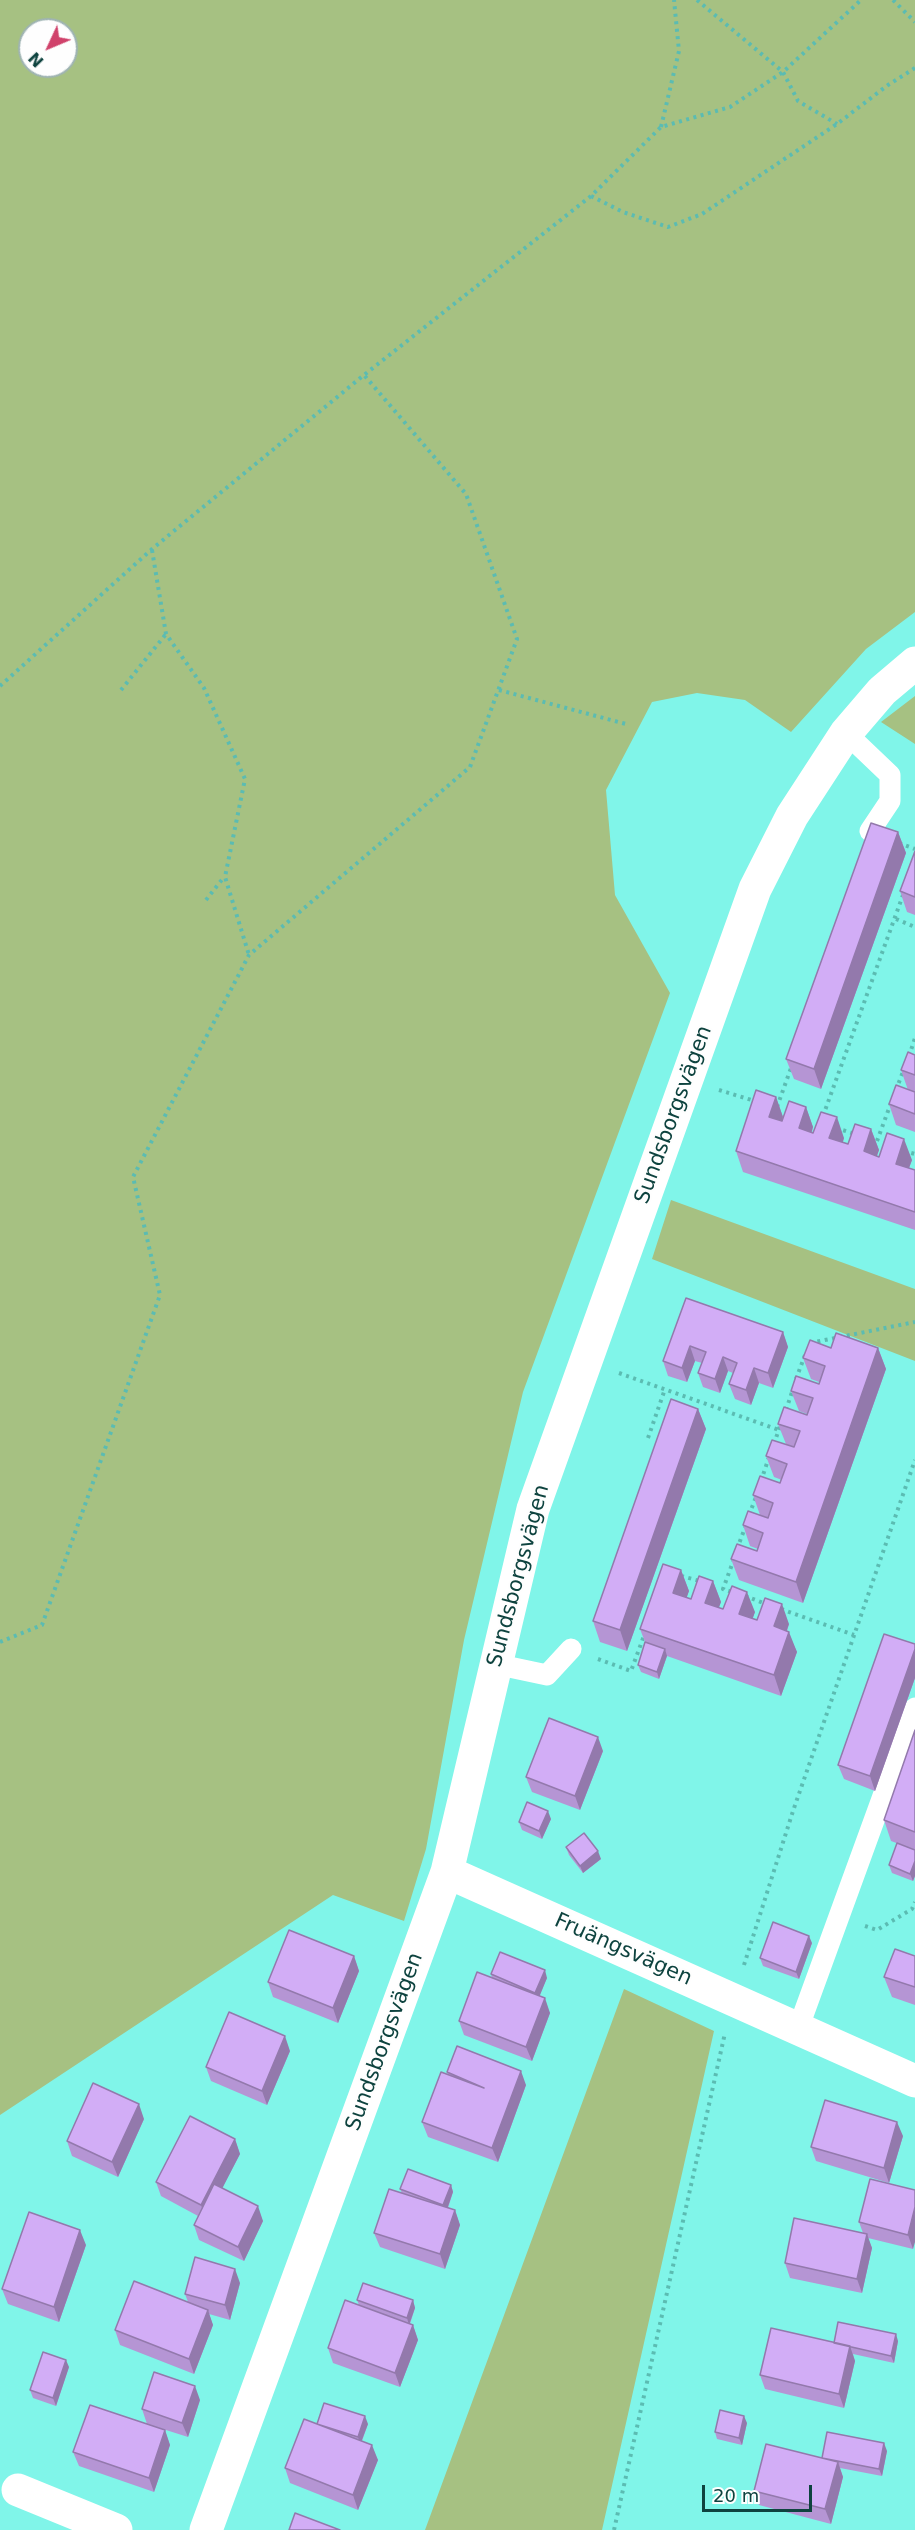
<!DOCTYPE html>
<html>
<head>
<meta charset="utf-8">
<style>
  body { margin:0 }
  #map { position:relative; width:915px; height:2530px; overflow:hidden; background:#80f5e9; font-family:"DejaVu Sans",sans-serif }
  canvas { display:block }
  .north { position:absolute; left:18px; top:18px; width:60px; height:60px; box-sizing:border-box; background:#fefefe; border:2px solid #9eb3b2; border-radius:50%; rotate:226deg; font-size:16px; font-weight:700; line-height:24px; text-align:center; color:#0e433f }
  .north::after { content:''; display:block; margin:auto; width:21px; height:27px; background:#d0426b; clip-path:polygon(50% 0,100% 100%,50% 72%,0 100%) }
  .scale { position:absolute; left:702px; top:2485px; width:110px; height:27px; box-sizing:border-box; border:3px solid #0e433f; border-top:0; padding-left:8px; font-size:18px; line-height:21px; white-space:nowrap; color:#0e433f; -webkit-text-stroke:4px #fefefe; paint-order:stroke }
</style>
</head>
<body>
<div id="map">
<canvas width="915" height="2530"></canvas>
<div class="north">N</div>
<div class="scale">20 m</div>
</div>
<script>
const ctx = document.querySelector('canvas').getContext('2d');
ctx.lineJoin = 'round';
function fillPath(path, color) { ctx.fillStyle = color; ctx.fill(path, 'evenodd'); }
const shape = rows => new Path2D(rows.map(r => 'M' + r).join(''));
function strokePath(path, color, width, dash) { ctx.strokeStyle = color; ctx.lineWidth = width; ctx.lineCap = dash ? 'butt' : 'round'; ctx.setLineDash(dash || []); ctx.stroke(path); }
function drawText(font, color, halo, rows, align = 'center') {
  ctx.font = font + ' "DejaVu Sans",sans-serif'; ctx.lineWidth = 4.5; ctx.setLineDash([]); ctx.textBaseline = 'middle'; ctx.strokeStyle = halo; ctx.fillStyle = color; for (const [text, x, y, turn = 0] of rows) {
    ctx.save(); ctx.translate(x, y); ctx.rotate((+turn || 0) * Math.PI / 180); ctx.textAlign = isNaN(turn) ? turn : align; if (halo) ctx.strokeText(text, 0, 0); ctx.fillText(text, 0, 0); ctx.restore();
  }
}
const green = shape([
  [0,0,915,0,915,612,866,649,791,732,745,700,697,693,652,702,606,790,615,895,670,993,523,1392,464,1640,426,1849,404,1921,333,1895,0,2115],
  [30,30,66,30,66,66,30,66],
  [915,696,915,744,881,722],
  [671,1200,915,1289,915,1361,652,1259],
  [624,1989,714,2031,602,2530,425,2530]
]);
const path = shape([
  [697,0,783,72,798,101,837,124],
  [893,0,915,22],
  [661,127,679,51,674,0],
  [591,196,623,212,668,227,702,214,837,124,888,85,915,68],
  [152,550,166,634,204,688,245,779,225,877,249,955],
  [0,686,152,549,364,375,591,196,661,127,730,107,783,72,861,0],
  [121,690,166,634],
  [499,690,626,724],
  [899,843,915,849],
  [206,900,224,877],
  [896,919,915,927],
  [909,1056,915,1038],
  [719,1090,758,1102],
  [896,1090,904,1069],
  [777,1107,791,1068],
  [823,1116,903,895],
  [836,1128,855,1134],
  [877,1141,891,1103],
  [904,1151,915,1154],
  [810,1343,915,1322],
  [619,1373,779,1430],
  [796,1379,805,1355],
  [786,1410,793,1389],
  [648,1438,665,1389],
  [774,1444,781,1423],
  [761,1481,769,1457],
  [749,1515,756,1497],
  [737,1549,746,1525],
  [734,1559,723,1589,735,1593],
  [681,1576,700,1581],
  [745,1596,766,1604],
  [781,1609,854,1635],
  [0,1642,42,1625,160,1295,133,1177,249,955,470,767,517,639,466,494,364,375],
  [598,1659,631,1671,645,1633],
  [865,1926,877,1930,912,1909,915,1902],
  [744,1965,793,1811,915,1460],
  [614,2530,725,2033]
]);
const service = shape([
  [846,733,890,775,890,801,870,831],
  [495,1664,547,1675,571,1649],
  [798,2029,915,1708]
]);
const minor = shape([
  [447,1872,915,2081],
  [18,2490,116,2530],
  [206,2530,447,1872,533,1509,755,889,792,816,846,733,882,691,915,663]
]);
const wall = shape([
  [898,832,906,853,821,1089,794,1079,786,1059],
  [915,851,915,915,907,912,900,891],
  [915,1055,915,1132,896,1125,889,1104,908,1090,901,1070],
  [776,1097,783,1117,806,1107,813,1127,812,1132,844,1138,843,1142,848,1144,871,1129,879,1150,877,1156,912,1160,909,1168,915,1170,915,1230,743,1172,736,1151],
  [686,1298,783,1332,788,1347,773,1388,759,1383,751,1405,735,1399,729,1384,733,1373,728,1371,720,1393,703,1387,698,1373,702,1363,695,1361,687,1382,668,1376,663,1361],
  [831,1348,878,1348,886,1369,803,1603,739,1580,731,1559,757,1551,758,1549,750,1546,743,1525,760,1515,753,1495,780,1483,782,1480,774,1477,766,1456,786,1444,778,1424,807,1415,807,1414,799,1411,791,1391,819,1384,819,1382,811,1379,803,1358],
  [698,1409,706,1429,627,1651,600,1642,593,1621],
  [681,1570,689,1591,686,1598,691,1599,713,1581,721,1602,718,1608,723,1609,755,1612,752,1619,757,1620,789,1624,787,1631,797,1652,781,1696,667,1656,659,1679,641,1672,638,1665,645,1642,640,1629],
  [915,1644,915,1678,875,1791,844,1779,838,1765],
  [915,1730,915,1850,891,1841,884,1820],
  [603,1751,580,1810,532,1792,526,1777],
  [551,1819,542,1839,522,1830,519,1822],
  [566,1847,601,1859,583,1873,569,1855],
  [915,1850,915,1876,913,1881,892,1873,889,1865],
  [812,1943,799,1979,763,1966,760,1958],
  [354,1956,359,1971,338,2023,273,1997,268,1982],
  [915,1956,915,2005,892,1997,884,1977],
  [491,1974,547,1978,539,1996,550,2013,532,2061,464,2035,459,2021,492,1978],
  [290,2051,267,2105,211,2081,206,2067],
  [447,2072,526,2085,498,2162,428,2137,422,2122,448,2075],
  [144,2119,118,2177,72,2156,67,2141],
  [903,2136,889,2183,816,2161,811,2147],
  [235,2139,240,2154,222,2188,263,2221,244,2261,199,2240,194,2225,198,2216,161,2196,156,2182],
  [451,2185,453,2192,448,2208,455,2210,460,2225,445,2269,380,2247,374,2233,402,2193,400,2189],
  [915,2190,913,2249,868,2238,872,2248,862,2293,790,2278,785,2263,863,2233,859,2222],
  [86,2245,59,2322,8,2304,2,2289],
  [240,2283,230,2320,209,2314,213,2325,194,2374,120,2345,115,2330,188,2302,185,2294],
  [357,2300,413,2300,415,2308,410,2324,413,2325,418,2340,400,2387,333,2363,328,2348,359,2305],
  [898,2341,894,2363,853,2354,855,2361,844,2408,765,2389,760,2375,834,2343],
  [69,2367,56,2406,33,2398,30,2390],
  [200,2400,188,2437,147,2424,142,2409],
  [747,2423,742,2445,717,2439,715,2432],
  [318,2424,368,2424,362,2441,378,2460,358,2510,290,2483,285,2468],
  [165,2430,170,2445,154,2492,79,2466,73,2452],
  [887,2451,882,2476,840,2468,843,2477,831,2524,759,2505,754,2491,823,2458]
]);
const shadedWall = shape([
  [898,832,906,853,821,1089,814,1069],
  [776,1097,783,1117,776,1137,769,1117],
  [806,1107,813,1127,807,1148,799,1128],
  [837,1117,844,1138,837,1159,829,1138],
  [871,1129,879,1150,871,1172,864,1151],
  [904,1139,912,1160,903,1184,896,1164],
  [783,1332,788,1347,773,1388,768,1373],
  [690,1346,695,1361,687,1382,682,1368],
  [878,1348,886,1369,803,1603,796,1582],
  [723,1357,728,1371,720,1393,715,1379],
  [754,1368,759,1383,751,1405,746,1390],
  [698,1409,706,1429,627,1651,620,1630],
  [681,1570,689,1591,681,1614,673,1593],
  [713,1581,721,1602,713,1624,705,1603],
  [747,1592,755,1612,747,1635,739,1614],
  [782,1604,789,1624,781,1647,774,1626],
  [789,1632,797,1652,781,1696,774,1675],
  [665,1649,667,1656,659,1679,657,1672],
  [915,1649,915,1678,875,1791,870,1776],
  [598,1737,603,1751,580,1810,575,1796],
  [548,1811,551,1819,542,1839,539,1831],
  [598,1851,601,1859,583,1873,580,1866],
  [915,1861,915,1876,913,1881,910,1874],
  [809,1936,812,1943,799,1979,796,1972],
  [354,1956,359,1971,338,2023,333,2008],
  [545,1970,547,1978,538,2000,535,1993],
  [545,1998,550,2013,532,2061,526,2047],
  [285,2036,290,2051,267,2105,262,2091],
  [521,2071,526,2085,498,2162,492,2148],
  [139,2104,144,2119,118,2177,112,2162],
  [897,2122,903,2136,889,2183,884,2168],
  [235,2139,240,2154,206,2220,201,2205],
  [451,2185,453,2192,446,2212,443,2205],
  [258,2206,263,2221,244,2261,238,2247],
  [915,2207,915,2242,913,2249,908,2235],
  [455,2210,460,2225,445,2269,440,2254],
  [80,2230,86,2245,59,2322,54,2307],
  [867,2234,872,2248,862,2293,857,2279],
  [235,2269,240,2283,230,2320,225,2305],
  [413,2300,415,2308,409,2325,407,2318],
  [208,2310,213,2325,194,2374,189,2359],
  [413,2325,418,2340,400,2387,395,2373],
  [896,2334,898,2341,894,2363,891,2356],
  [850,2346,855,2361,844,2408,839,2394],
  [66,2360,69,2367,56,2406,53,2398],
  [195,2386,200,2400,188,2437,182,2423],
  [365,2416,368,2424,360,2445,358,2437],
  [744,2416,747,2423,742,2445,739,2438],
  [165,2430,170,2445,154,2492,149,2478],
  [884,2443,887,2451,882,2476,879,2469],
  [372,2445,378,2460,358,2510,353,2495],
  [838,2462,843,2477,831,2524,825,2509]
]);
const building = shape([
  [871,823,898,832,814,1069,786,1059,871,823],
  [915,851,915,897,900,891,915,851],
  [908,1052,915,1055,915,1075,901,1070,908,1052],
  [896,1085,915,1092,915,1114,889,1104,896,1085],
  [756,1090,776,1097,769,1117,782,1121,789,1101,806,1107,799,1128,813,1133,821,1112,837,1117,829,1138,848,1144,855,1124,871,1129,864,1151,879,1157,887,1133,904,1139,896,1164,915,1170,915,1212,736,1151,756,1090],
  [686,1298,783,1332,768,1373,754,1368,746,1390,729,1384,737,1363,723,1357,715,1379,698,1373,706,1352,690,1346,682,1368,663,1361,686,1298],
  [836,1333,878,1348,796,1582,731,1559,737,1544,757,1551,763,1533,743,1525,748,1511,768,1518,773,1503,753,1495,760,1476,780,1483,787,1464,766,1456,772,1440,794,1447,800,1431,778,1424,784,1407,807,1415,813,1398,791,1391,796,1376,819,1384,825,1366,803,1358,810,1340,831,1348,836,1333],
  [671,1399,698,1409,620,1630,593,1621,671,1399],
  [663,1564,681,1570,673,1593,691,1599,699,1576,713,1581,705,1603,723,1609,732,1586,747,1592,739,1614,757,1620,765,1598,782,1604,774,1626,789,1632,774,1675,640,1629,663,1564],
  [884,1634,915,1644,915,1649,870,1776,838,1765,884,1634],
  [645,1642,665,1649,657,1672,638,1665,645,1642],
  [549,1718,598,1737,575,1796,526,1777,549,1718],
  [915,1730,915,1832,884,1820,915,1730],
  [527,1802,548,1811,539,1831,519,1822,527,1802],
  [584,1833,598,1851,580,1866,566,1847,584,1833],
  [897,1843,915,1850,915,1861,910,1874,889,1865,897,1843],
  [773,1922,809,1936,796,1972,760,1958,773,1922],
  [289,1930,354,1956,333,2008,268,1982,289,1930],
  [895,1949,915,1956,915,1987,884,1977,895,1949],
  [500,1952,545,1970,535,1993,491,1974,500,1952],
  [477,1972,545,1998,526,2047,459,2021,477,1972],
  [229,2012,285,2036,262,2091,206,2067,229,2012],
  [457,2046,521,2071,492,2148,422,2122,441,2072,484,2088,447,2072,457,2046],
  [93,2083,139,2104,112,2162,67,2141,93,2083],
  [825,2100,897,2122,884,2168,811,2147,825,2100],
  [190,2116,235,2139,201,2205,156,2182,190,2116],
  [408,2169,451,2185,443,2205,400,2189,408,2169],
  [870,2179,915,2190,915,2207,908,2235,859,2222,870,2179],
  [214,2184,258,2206,238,2247,194,2225,214,2184],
  [389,2189,455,2210,440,2254,374,2233,389,2189],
  [29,2212,80,2230,54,2307,2,2289,29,2212],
  [794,2218,867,2234,857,2279,785,2263,794,2218],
  [195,2257,235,2269,225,2305,185,2294,195,2257],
  [134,2281,208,2310,189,2359,115,2330,134,2281],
  [363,2283,413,2300,407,2318,357,2300,363,2283],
  [345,2300,413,2325,395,2373,328,2348,345,2300],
  [838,2322,896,2334,891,2356,834,2343,838,2322],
  [771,2328,850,2346,839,2394,760,2375,771,2328],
  [43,2352,66,2360,53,2398,30,2390,43,2352],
  [154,2372,195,2386,182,2423,142,2409,154,2372],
  [324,2403,365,2416,358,2437,317,2424,324,2403],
  [90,2405,165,2430,149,2478,73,2452,90,2405],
  [720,2410,744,2416,739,2438,715,2432,720,2410],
  [304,2419,372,2445,353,2495,285,2468,304,2419],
  [827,2432,884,2443,879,2469,822,2458,827,2432],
  [766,2444,838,2462,825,2509,754,2491,766,2444],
  [295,2513,340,2530,289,2530,295,2513]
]);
const streetNames = [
  ["Sundsborgsvägen",674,1115,-70],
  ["Sundsborgsvägen",519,1576,-75],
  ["Fruängsvägen",623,1950,24],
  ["Sundsborgsvägen",385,2042,-70]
];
fillPath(green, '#a6c182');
strokePath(path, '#5bbcb2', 4, [3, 4.5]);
strokePath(service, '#fff', 21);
strokePath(minor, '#fff', 33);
fillPath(wall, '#b595d4');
fillPath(shadedWall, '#9379ac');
fillPath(building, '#d2adf6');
strokePath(building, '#9379ac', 1.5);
drawText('21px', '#0e433f', '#fefefe', streetNames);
</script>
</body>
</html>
